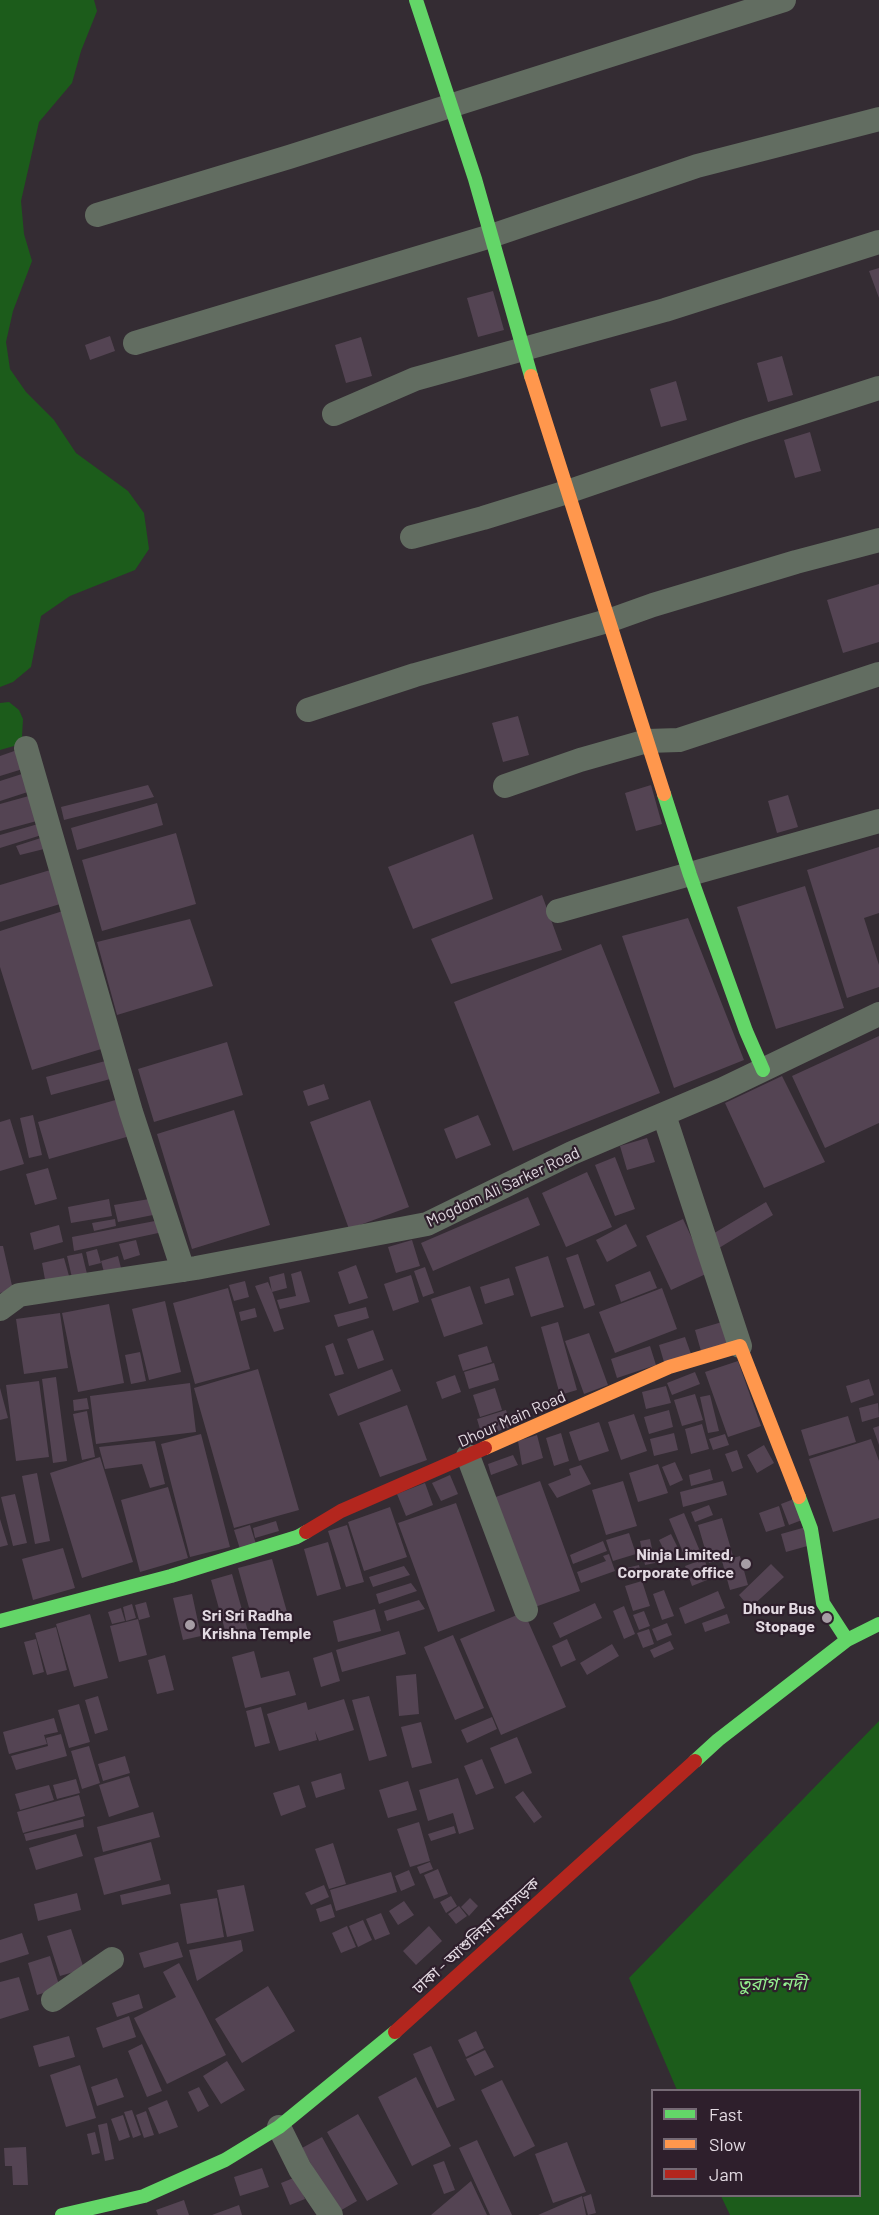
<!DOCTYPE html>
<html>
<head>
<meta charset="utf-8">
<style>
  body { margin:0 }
  #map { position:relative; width:879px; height:2215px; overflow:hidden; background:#342c33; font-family:Barlow,sans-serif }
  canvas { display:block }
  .legend { position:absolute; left:651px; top:2089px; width:210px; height:108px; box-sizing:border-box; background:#2e1f2c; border:2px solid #766a75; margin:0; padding:8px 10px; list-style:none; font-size:18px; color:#e3dae2 }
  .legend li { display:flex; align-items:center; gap:12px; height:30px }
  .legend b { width:30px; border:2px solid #766a75 }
</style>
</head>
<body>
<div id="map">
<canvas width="879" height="2215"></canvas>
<ul class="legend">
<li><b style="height:8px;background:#63d668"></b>Fast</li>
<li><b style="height:8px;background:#ff974d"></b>Slow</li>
<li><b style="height:8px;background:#b3261e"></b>Jam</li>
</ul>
</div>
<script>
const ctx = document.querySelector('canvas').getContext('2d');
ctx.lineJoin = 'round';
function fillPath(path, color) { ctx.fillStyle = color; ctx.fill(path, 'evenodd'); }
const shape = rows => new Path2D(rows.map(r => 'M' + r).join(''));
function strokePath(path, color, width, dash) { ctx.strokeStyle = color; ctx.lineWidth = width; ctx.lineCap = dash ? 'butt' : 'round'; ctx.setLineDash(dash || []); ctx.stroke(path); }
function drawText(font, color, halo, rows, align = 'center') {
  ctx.font = font + ' Barlow,"Noto Sans Bengali",sans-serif'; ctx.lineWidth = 4.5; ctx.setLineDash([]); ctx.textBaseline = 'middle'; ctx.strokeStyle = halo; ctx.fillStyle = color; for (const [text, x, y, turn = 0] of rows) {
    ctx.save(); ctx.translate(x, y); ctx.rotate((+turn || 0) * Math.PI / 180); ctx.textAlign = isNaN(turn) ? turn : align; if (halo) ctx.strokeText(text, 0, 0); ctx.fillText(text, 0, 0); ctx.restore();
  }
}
const water = shape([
  [0,0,94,0,97,11,81,51,72,83,39,122,21,201,24,234,32,261,13,311,6,342,10,369,26,392,54,420,76,453,128,491,144,513,149,549,135,570,70,596,41,616,31,667,13,682,0,687],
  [9,702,19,710,23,719,22,737,14,746,0,750,0,703],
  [879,1721,879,2215,730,2215,721,2196,860,2196,860,2090,677,2090,629,1978]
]);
const building = shape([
  [879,268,879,298,869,271],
  [493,291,504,330,478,337,467,298],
  [110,336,115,351,90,360,85,345],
  [361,337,372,376,346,383,335,345],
  [782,356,793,395,768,402,757,363],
  [676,381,687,420,661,427,650,389],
  [810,432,821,471,795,478,784,440],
  [879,584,879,642,843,653,827,600],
  [518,716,529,755,503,762,492,723],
  [20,749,26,768,0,776,0,756],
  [28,772,34,790,0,801,0,781],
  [148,785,154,797,64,820,61,807],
  [651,785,662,824,636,831,625,793],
  [36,794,44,819,0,831,0,804],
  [788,795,798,827,777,833,768,801],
  [157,803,163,825,77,850,71,828],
  [45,822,48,833,0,848,0,835],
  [176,833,196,904,102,931,82,860],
  [473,834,493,899,413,929,388,867],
  [50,835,48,848,20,855,16,846],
  [879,847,879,913,864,918,879,965,879,987,847,998,807,870],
  [57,868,67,902,0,922,0,885],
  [805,886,844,1008,776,1029,737,907],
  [542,895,562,950,451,984,431,939],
  [66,910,108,1047,32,1070,0,967,0,931],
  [688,918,744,1060,674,1088,622,936],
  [190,919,213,986,117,1015,97,942],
  [601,944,660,1093,513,1151,454,1002],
  [879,1036,879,1123,825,1148,792,1076],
  [227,1042,243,1095,154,1122,138,1069],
  [109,1060,114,1078,51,1095,46,1077],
  [782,1076,825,1162,764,1188,725,1103],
  [324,1084,329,1099,308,1106,303,1091],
  [119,1099,130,1136,49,1159,38,1122],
  [370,1100,409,1207,349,1229,310,1122],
  [234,1110,270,1225,192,1249,157,1134],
  [33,1115,42,1155,29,1158,20,1118],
  [478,1115,491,1145,456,1159,444,1129],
  [10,1119,24,1164,0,1171,0,1122],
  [647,1138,655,1162,627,1170,620,1146],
  [615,1157,635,1209,615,1216,595,1165],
  [48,1168,57,1199,35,1205,26,1174],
  [587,1172,612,1227,566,1247,542,1193],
  [528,1197,540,1225,433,1271,421,1243],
  [155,1198,158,1214,118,1222,114,1205],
  [109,1199,112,1216,71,1223,68,1207],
  [766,1202,773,1215,719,1248,711,1235],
  [115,1219,116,1226,94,1231,92,1223],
  [683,1219,708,1273,671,1290,646,1236],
  [160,1220,163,1232,74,1251,72,1237],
  [626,1224,637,1246,607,1262,596,1240],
  [59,1225,63,1242,34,1250,30,1233],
  [136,1240,140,1255,124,1260,119,1244],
  [412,1240,420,1266,396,1273,388,1247],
  [0,1246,3,1246,13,1290,0,1293],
  [97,1249,101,1263,89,1266,86,1252],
  [82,1253,88,1278,73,1282,67,1256],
  [578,1254,595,1305,584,1309,566,1258],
  [118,1256,122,1272,105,1276,101,1261],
  [548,1256,564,1307,531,1317,515,1267],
  [64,1258,71,1283,46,1285,42,1263],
  [356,1265,368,1298,349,1304,338,1272],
  [425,1267,434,1293,423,1297,414,1271],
  [301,1271,310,1302,280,1309,277,1300,296,1296,291,1274],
  [650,1271,657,1288,621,1302,615,1285],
  [284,1273,287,1288,272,1292,269,1277],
  [411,1275,419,1302,393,1311,384,1284],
  [509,1278,514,1295,485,1304,480,1287],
  [245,1281,249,1297,234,1301,229,1285],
  [268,1282,273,1294,284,1329,274,1332,255,1286],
  [470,1286,483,1324,444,1337,431,1299],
  [228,1288,250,1369,195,1384,173,1303],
  [662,1288,677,1329,615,1353,599,1312],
  [165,1301,181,1372,149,1380,132,1309],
  [109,1304,124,1383,78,1392,62,1313],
  [366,1307,369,1318,338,1327,334,1315],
  [255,1308,257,1317,241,1321,239,1312],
  [60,1313,68,1368,24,1374,16,1319],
  [558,1322,577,1390,560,1395,541,1327],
  [722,1322,728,1343,701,1351,695,1330],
  [373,1330,384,1360,358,1369,347,1339],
  [589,1333,608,1385,584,1394,565,1341],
  [685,1337,691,1354,664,1362,659,1345],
  [333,1343,344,1374,335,1376,325,1346],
  [487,1346,492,1362,463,1371,458,1355],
  [650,1346,656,1365,617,1378,611,1359],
  [140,1352,146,1381,131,1384,125,1355],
  [738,1361,761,1426,728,1437,705,1372],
  [494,1363,499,1380,469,1389,464,1372],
  [258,1369,299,1510,234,1528,194,1388],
  [392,1369,401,1391,338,1416,329,1394],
  [695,1372,700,1384,672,1395,667,1383],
  [455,1375,461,1392,442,1399,436,1382],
  [56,1377,67,1461,53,1463,42,1379],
  [869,1379,874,1395,851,1403,846,1386],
  [39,1381,49,1457,16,1461,6,1385],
  [190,1383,196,1432,96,1444,90,1396],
  [666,1386,671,1403,646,1409,642,1392],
  [0,1388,8,1418,0,1420],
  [495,1388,502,1410,480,1417,473,1395],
  [695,1394,703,1420,682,1426,674,1400],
  [710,1395,719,1431,708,1433,700,1397],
  [87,1398,89,1409,74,1411,73,1400],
  [878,1403,879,1417,862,1422,859,1408],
  [407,1405,427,1460,380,1477,359,1423],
  [506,1410,511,1427,482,1436,477,1419],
  [669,1410,673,1427,649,1434,644,1417],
  [87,1411,95,1457,82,1460,73,1414],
  [634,1414,647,1451,621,1460,608,1422],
  [848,1416,856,1442,809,1456,801,1430],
  [599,1422,609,1451,579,1461,569,1432],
  [702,1424,709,1449,691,1454,685,1429],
  [879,1426,879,1445,873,1428],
  [561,1433,569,1461,554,1466,546,1438],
  [674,1433,678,1450,654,1456,650,1439],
  [201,1434,230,1547,190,1557,161,1444],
  [725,1434,729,1445,713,1450,709,1439],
  [537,1435,543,1458,522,1465,518,1441],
  [871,1439,879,1461,879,1518,833,1532,809,1459],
  [155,1441,165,1484,150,1488,142,1464,105,1469,99,1447],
  [764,1445,774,1463,757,1473,747,1455],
  [737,1450,743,1468,732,1472,725,1454],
  [513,1455,518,1465,491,1475,488,1464],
  [100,1457,133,1562,82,1578,50,1473],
  [675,1462,683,1480,670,1486,662,1467],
  [658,1464,668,1493,638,1502,629,1473],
  [581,1465,591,1484,557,1498,548,1484,571,1475,569,1469],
  [710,1469,713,1480,691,1486,689,1475],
  [37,1473,50,1541,35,1544,22,1476],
  [450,1475,458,1494,441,1501,432,1483],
  [540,1481,580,1591,532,1608,493,1498],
  [623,1481,637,1526,606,1535,592,1490],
  [723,1481,727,1495,683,1507,680,1492],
  [425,1483,433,1505,406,1516,397,1494],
  [168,1487,188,1558,140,1572,121,1500],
  [15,1494,27,1543,13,1546,1,1497],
  [794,1499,802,1520,789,1525,781,1504],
  [456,1503,495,1611,438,1632,398,1523],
  [709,1505,713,1515,695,1522,691,1512],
  [779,1506,785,1526,766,1532,759,1513],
  [390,1507,407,1557,364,1571,348,1522],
  [684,1513,702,1556,687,1562,669,1519],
  [722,1518,733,1556,709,1563,698,1525],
  [0,1519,8,1545,0,1547],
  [276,1521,279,1531,255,1538,253,1528],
  [250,1525,256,1544,240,1549,234,1530],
  [347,1525,364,1582,346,1587,328,1531],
  [806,1527,811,1545,786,1552,781,1534],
  [629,1533,636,1554,613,1561,606,1540],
  [671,1534,681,1554,669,1560,659,1540],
  [650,1539,655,1563,645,1565,640,1541],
  [603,1541,607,1551,573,1564,570,1555],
  [328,1542,341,1589,317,1596,304,1549],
  [63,1548,75,1588,33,1600,22,1559],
  [609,1554,615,1571,581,1583,577,1572,606,1561,603,1556],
  [740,1556,748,1585,730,1590,722,1561],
  [272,1559,287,1612,253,1622,238,1568],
  [704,1559,712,1578,692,1586,685,1566],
  [771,1564,784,1577,750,1608,739,1595],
  [639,1565,641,1573,624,1577,622,1569],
  [404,1566,410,1575,373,1587,369,1577],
  [232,1574,249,1635,228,1641,211,1580],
  [642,1581,650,1606,633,1611,625,1586],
  [411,1583,417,1591,379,1604,376,1594],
  [664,1590,674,1616,662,1620,653,1594],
  [718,1591,725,1608,685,1624,679,1608],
  [192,1594,201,1636,183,1640,173,1598],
  [419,1600,425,1609,387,1621,384,1611],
  [146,1602,150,1617,139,1620,135,1605],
  [595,1603,602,1618,560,1638,553,1623],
  [132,1604,136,1618,126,1621,123,1607],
  [624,1606,635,1634,624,1639,613,1611],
  [121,1608,125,1621,112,1624,108,1612],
  [375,1609,381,1631,338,1642,333,1621],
  [644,1611,650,1626,639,1630,633,1615],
  [524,1612,566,1707,501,1735,460,1639],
  [90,1614,108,1678,74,1687,56,1624],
  [727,1614,730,1623,705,1632,702,1623],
  [138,1619,147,1655,119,1662,110,1626],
  [667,1623,672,1635,657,1641,652,1629],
  [56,1627,67,1670,47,1675,35,1633],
  [649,1629,654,1644,643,1648,637,1633],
  [399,1631,406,1654,342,1672,336,1650],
  [453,1635,484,1708,455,1720,424,1647],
  [36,1639,44,1672,33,1675,24,1642],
  [567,1639,576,1660,561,1667,552,1646],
  [670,1641,674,1649,654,1658,650,1650],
  [612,1644,619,1656,587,1675,580,1663],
  [254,1651,261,1678,289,1671,296,1695,245,1708,232,1657],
  [332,1652,340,1681,321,1687,313,1658],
  [165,1655,174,1690,157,1694,148,1660],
  [416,1674,419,1714,399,1716,396,1676],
  [98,1696,108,1730,95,1734,85,1700],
  [369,1696,387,1756,369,1761,352,1700],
  [344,1699,354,1730,319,1741,315,1731,317,1740,279,1751,267,1714,306,1702,308,1710],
  [79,1704,90,1742,69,1748,58,1710],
  [261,1707,270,1743,255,1747,246,1711],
  [492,1717,497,1729,467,1743,461,1730],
  [54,1718,58,1732,44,1735,47,1744,9,1754,3,1732],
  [421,1722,432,1763,412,1768,401,1727],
  [61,1734,67,1756,16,1770,11,1756,48,1746,46,1738],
  [517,1737,532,1773,505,1784,490,1748],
  [89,1746,100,1783,82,1789,71,1751],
  [125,1756,130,1773,103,1781,98,1764],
  [482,1759,494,1788,476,1795,464,1766],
  [341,1773,345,1789,316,1798,311,1782],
  [129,1776,139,1807,109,1817,99,1785],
  [458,1778,474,1829,459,1834,453,1813,428,1821,419,1790],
  [76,1779,80,1793,57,1799,53,1785],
  [408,1781,417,1810,388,1818,379,1790],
  [49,1785,54,1800,20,1810,15,1794],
  [299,1785,306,1807,281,1816,273,1793],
  [523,1791,542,1817,534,1823,515,1797],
  [79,1795,85,1816,23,1833,17,1812],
  [153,1812,160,1837,103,1852,97,1827],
  [83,1819,84,1827,26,1841,24,1834],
  [419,1822,430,1861,410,1867,397,1829],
  [454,1826,456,1833,431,1841,428,1834],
  [76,1834,83,1856,36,1870,29,1848],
  [151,1842,161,1880,104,1895,94,1858],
  [333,1843,346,1884,329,1889,315,1849],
  [430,1862,433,1869,420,1874,417,1867],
  [438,1869,448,1894,434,1899,424,1875],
  [409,1870,415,1885,401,1891,395,1876],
  [391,1872,397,1892,336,1911,330,1890],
  [169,1884,171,1894,122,1905,120,1895],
  [244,1885,254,1931,227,1937,217,1890],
  [324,1885,329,1897,311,1905,305,1893],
  [77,1893,81,1910,38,1921,34,1904],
  [451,1896,457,1906,446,1913,440,1902],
  [217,1898,224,1937,187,1944,180,1904],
  [470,1898,478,1906,469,1916,461,1907],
  [404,1901,414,1915,398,1925,389,1911],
  [331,1904,335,1917,320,1922,316,1909],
  [459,1906,467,1916,456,1924,448,1914],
  [381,1913,390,1934,375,1940,366,1919],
  [363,1920,372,1940,358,1947,349,1926],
  [347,1926,356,1947,341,1953,332,1933],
  [429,1926,442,1941,416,1965,403,1951],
  [71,1929,84,1969,60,1976,47,1936],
  [22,1933,29,1954,0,1963,0,1940],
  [241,1940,243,1951,197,1981,189,1950],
  [178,1942,183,1957,144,1968,139,1953],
  [50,1956,60,1988,37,1995,28,1963],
  [179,1963,226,2055,167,2084,134,2018,176,1997,163,1972],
  [19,1977,29,2010,0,2019,0,1982],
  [268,1986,295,2031,242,2063,215,2019],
  [139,1994,143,2008,117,2017,112,2003],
  [129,2016,136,2037,103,2048,96,2028],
  [476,2031,484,2048,466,2057,458,2040],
  [69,2036,75,2057,39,2067,33,2046],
  [142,2044,162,2091,147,2097,128,2051],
  [431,2046,455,2100,437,2108,413,2054],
  [485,2050,494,2067,475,2076,466,2059],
  [227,2061,245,2090,221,2104,203,2076],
  [80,2065,96,2118,66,2127,50,2075],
  [416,2077,451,2146,412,2166,378,2097],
  [117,2078,124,2097,97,2106,91,2087],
  [502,2080,535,2146,514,2157,481,2090],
  [199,2087,209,2106,198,2112,188,2092],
  [167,2100,178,2127,159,2134,148,2108],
  [132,2110,141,2135,133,2138,124,2112],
  [146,2111,154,2135,144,2138,136,2115],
  [358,2114,398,2184,367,2201,327,2132],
  [123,2115,130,2137,119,2141,111,2119],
  [107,2123,114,2159,105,2161,98,2125],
  [95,2132,100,2153,92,2155,87,2134],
  [322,2137,357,2201,338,2212,302,2148],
  [477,2140,512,2215,490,2215,459,2148],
  [567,2142,586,2192,553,2203,535,2154],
  [26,2147,28,2185,13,2185,12,2166,5,2166,4,2148],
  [444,2161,455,2190,444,2194,433,2165],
  [262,2168,269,2187,240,2196,234,2177],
  [296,2177,305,2199,290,2205,281,2183],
  [471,2181,487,2215,431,2215],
  [591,2194,596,2213,588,2215,583,2197],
  [582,2196,586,2215,538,2215],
  [184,2200,189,2215,158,2215,156,2210],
  [239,2205,242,2215,212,2215]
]);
const street = shape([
  [97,215,289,157,784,0],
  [135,343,491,236,697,166,879,119],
  [334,414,415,379,665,310,879,242],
  [412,537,483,518,567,492,745,431,879,388],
  [308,710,415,675,611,620,653,605,796,562,879,540],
  [26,748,131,1112,183,1270],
  [505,786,580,760,647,741,679,740,879,674],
  [558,911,879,821],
  [664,1115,740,1346],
  [0,1309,19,1295,196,1268,427,1224,572,1153,723,1089,879,1014],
  [468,1456,526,1610],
  [53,2000,112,1959],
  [279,2127,300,2169,331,2215]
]);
const fast = shape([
  [416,0,475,179,531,376],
  [664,794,690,875,746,1031,763,1070],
  [799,1497,811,1529,823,1603,847,1640],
  [0,1621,171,1576,297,1537,306,1532],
  [695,1761,718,1740,847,1640,879,1624],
  [62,2215,144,2196,225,2160,279,2127,395,2032]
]);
const slow = shape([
  [531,376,664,794],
  [485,1448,669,1367,740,1346,799,1497]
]);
const jam = shape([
  [306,1532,341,1511,485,1448],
  [395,2032,695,1761]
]);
const markers = [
  [746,1564,6,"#a69da5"],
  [827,1618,6,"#a69da5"],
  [190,1625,6,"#a69da5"]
];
const streetNames = [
  ["Mogdom Ali Sarker Road",503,1187,-25],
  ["Dhour Main Road",512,1419,-24],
  ["ঢাকা - আশুলিয়া মহাসড়ক",476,1936,-42]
];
const poiNames = [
  ["Ninja Limited,",734,1555],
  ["Corporate office",734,1573],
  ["Dhour Bus",815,1609],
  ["Stopage",815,1627],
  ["Sri Sri Radha",202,1616,"left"],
  ["Krishna Temple",202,1634,"left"]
];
const waterNames = [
  ["তুরাগ নদী",772,1984]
];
fillPath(water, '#1c5c1b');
fillPath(building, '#544453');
strokePath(street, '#626d61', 24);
strokePath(fast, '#63d668', 14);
strokePath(slow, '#ff974d', 14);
strokePath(jam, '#b3261e', 14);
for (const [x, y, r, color] of markers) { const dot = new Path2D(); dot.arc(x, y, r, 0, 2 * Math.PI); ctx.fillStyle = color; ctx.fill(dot); strokePath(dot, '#2e1f2c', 2); }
drawText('16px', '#e3dae2', '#2e1f2c', streetNames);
drawText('bold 16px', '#e3dae2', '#2e1f2c', poiNames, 'right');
drawText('italic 18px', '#93ee8e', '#2e1f2c', waterNames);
</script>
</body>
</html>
